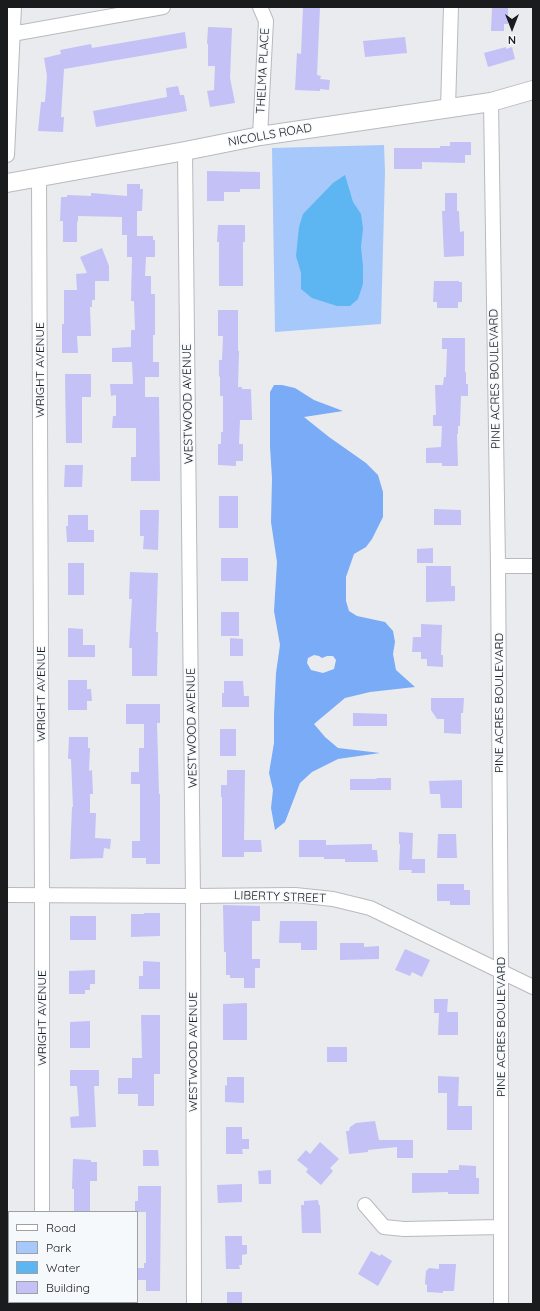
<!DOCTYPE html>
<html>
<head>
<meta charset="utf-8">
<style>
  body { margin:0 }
  #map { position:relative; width:540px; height:1311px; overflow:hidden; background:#e9ebef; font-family:Quicksand,sans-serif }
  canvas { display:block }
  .frame { position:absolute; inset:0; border:8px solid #1a1b1c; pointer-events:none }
  .legend { position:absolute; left:8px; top:1211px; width:130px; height:92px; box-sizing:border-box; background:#f6f9fc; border:1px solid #9ea0a2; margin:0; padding:5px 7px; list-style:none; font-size:12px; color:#1a1b1c }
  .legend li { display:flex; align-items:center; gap:8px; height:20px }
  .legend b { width:20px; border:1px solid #9ea0a2 }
  .north { position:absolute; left:492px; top:8px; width:40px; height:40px; -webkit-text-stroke:3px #f6f9fc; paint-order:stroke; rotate:180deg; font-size:11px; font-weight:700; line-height:16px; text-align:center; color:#1a1b1c }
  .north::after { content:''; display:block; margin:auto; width:14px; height:18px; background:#1a1b1c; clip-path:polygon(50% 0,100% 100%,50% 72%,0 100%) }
</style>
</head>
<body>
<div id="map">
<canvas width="540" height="1311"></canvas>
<div class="frame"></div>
<ul class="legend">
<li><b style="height:5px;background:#fff"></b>Road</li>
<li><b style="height:11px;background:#a7c8fa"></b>Park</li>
<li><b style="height:11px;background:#5db6f2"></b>Water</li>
<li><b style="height:11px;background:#c3c1f6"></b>Building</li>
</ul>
<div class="north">N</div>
</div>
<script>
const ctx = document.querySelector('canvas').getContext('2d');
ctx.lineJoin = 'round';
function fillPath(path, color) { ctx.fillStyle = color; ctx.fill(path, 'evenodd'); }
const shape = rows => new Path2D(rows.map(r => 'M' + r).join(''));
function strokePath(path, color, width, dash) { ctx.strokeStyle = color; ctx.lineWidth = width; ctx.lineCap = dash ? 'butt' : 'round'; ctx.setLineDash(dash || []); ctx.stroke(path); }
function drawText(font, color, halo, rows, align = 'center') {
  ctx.font = font + ' Quicksand,sans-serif'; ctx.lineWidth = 3; ctx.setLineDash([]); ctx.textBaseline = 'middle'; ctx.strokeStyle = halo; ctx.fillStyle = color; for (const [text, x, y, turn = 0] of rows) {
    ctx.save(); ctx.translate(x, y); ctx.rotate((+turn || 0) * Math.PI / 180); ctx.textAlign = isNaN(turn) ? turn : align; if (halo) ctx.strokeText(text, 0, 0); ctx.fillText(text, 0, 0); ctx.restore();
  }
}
const green = shape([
  [384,145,385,172,381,324,275,332,272,148]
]);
const forest = shape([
  [274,385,282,385,295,388,314,400,343,411,304,417,329,437,366,463,378,475,383,492,383,517,372,539,366,547,354,554,346,577,346,601,349,611,357,616,385,622,393,631,395,642,393,654,396,670,415,687,370,692,345,698,314,724,325,737,338,748,380,753,338,759,312,772,300,783,285,822,275,830,271,808,273,790,269,773,274,743,274,715,276,673,280,645,274,611,277,562,271,522,272,478,270,447,270,392],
  [314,655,319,656,322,658,327,656,333,656,336,660,334,669,323,673,311,670,307,663,308,658]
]);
const water = shape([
  [345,175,353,202,361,214,363,229,361,247,363,266,363,284,358,299,350,306,337,306,312,298,301,289,301,273,296,256,299,227,303,214,333,183]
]);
const building = shape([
  [303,7,320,7,317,75,321,76,320,79,330,80,329,90,320,89,320,91,295,90,297,53,301,54],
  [492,7,508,7,508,24,504,24,504,31,491,31],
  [208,27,232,28,230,78,235,103,210,107,207,91,214,90,215,66,208,66,208,44,207,44],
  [185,32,187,48,64,69,61,117,64,117,63,132,38,131,41,102,45,102,47,76,44,58,61,54,60,50,91,44,92,48],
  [405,37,407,53,365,57,363,41],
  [506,47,506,49,512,47,515,59,488,67,484,53],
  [178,86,180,95,184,95,187,111,96,127,93,111,167,97,166,88],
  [450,142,471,142,471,155,465,155,465,163,422,162,422,169,394,169,394,148,440,148,440,146,450,146],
  [207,171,260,172,260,189,240,189,240,192,224,192,224,201,207,201],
  [127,184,140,184,140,189,143,189,142,211,137,211,137,236,153,236,153,240,155,240,155,257,146,257,145,276,151,276,151,294,155,294,155,335,153,335,153,362,159,362,159,377,145,377,145,397,159,397,160,481,131,481,131,457,136,457,136,428,112,428,113,416,116,416,116,395,111,396,110,384,133,384,132,362,112,362,112,348,131,347,131,330,135,330,134,301,131,301,132,257,127,257,127,235,122,235,122,217,78,216,78,222,77,221,77,242,63,242,63,221,60,221,61,197,67,197,67,195,91,196,91,193,127,196],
  [445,193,457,193,457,211,459,211,460,232,464,231,464,256,444,257,442,211,445,211],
  [218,225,245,225,245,242,243,242,243,286,219,286,219,242,217,242],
  [102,248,109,266,109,281,95,281,95,300,92,300,92,307,90,307,91,336,77,336,78,353,62,353,62,324,64,324,64,290,77,290,76,274,87,273,80,257],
  [434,281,459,281,459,282,462,282,462,302,458,302,458,308,437,308,437,302,433,302],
  [218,310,238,310,238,351,239,351,238,387,242,387,242,389,251,389,252,420,240,420,239,444,243,444,243,461,236,461,236,466,218,465,218,444,221,444,221,432,223,432,223,396,220,396,220,377,219,376,219,360,222,360,223,336,218,336],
  [442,338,465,338,465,372,466,372,466,384,468,384,468,396,461,396,460,426,458,426,458,434,457,434,458,466,442,466,442,463,426,463,426,448,441,447,442,426,433,426,433,415,436,415,435,385,443,385,444,377,446,377,447,349,442,349],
  [65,374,91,374,91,397,82,397,82,443,66,443],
  [65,465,83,465,82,487,64,487],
  [219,496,238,496,238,528,219,528],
  [434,509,461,510,461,525,434,525],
  [140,510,159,510,158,550,143,549,144,536,140,536],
  [68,515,88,515,88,530,94,530,94,542,67,542,66,526,68,526],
  [433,548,433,563,417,563,417,549],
  [221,558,248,558,248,581,221,581],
  [68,563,84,563,84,595,68,595],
  [426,566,451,566,451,586,455,586,455,601,426,602],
  [130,572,158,573,156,632,158,632,157,676,132,676,132,648,129,648,132,599,129,599],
  [221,612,239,612,239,636,221,636],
  [421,624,442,625,441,655,443,655,443,667,427,666,427,659,421,659,421,652,412,652,413,637,421,637],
  [68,628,83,629,83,645,95,645,95,657,68,657],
  [230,638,243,639,243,656,230,656],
  [68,680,87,680,87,689,91,689,92,701,87,701,87,710,68,710],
  [224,681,243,681,244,696,249,696,249,707,222,707,222,693,224,693],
  [431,698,464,698,463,713,461,713,461,734,444,733,444,719,437,719,431,710],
  [126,704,160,704,160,723,157,723,159,794,160,794,160,864,146,864,146,858,132,858,132,841,140,841,140,784,131,784,131,772,139,772,139,748,144,748,144,724,126,724],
  [353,713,387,714,387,726,353,726],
  [220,729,236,729,236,756,220,756],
  [69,737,88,737,88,748,90,748,89,771,92,770,93,794,90,794,90,813,96,813,95,838,111,839,110,849,104,848,103,858,70,859,72,807,73,807,71,759,68,759],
  [227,770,245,770,244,840,261,840,262,852,244,852,244,857,222,857,222,797,221,797,221,785,227,785],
  [376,778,391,778,391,790,350,790,350,779,377,779],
  [462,780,462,808,441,808,440,794,430,794,429,781],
  [399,832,413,833,412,859,425,859,425,873,411,873,412,870,399,870,400,844,399,844],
  [438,834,456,834,457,858,437,858],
  [299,840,326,840,326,845,372,844,372,850,377,850,378,862,345,862,345,859,324,859,324,857,299,857],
  [437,884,464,884,464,890,470,890,470,905,450,905,450,901,437,901],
  [223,905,260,906,260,921,252,921,252,959,260,959,260,968,255,968,255,988,244,988,244,978,230,978,230,975,226,975,226,952,224,952],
  [144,913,160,913,160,936,131,937,131,914,144,914],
  [70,916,96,916,96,940,70,940],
  [280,921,317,921,317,950,301,950,301,943,279,943],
  [340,943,364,943,364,947,379,946,379,959,340,960],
  [405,949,430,960,422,977,412,972,410,976,395,970],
  [143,961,160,962,160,989,139,989,139,976,143,976],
  [95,970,95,984,90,984,90,990,85,990,85,994,69,994,69,971],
  [434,999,448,999,447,1012,458,1012,458,1035,438,1035,439,1013,434,1013],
  [247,1003,247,1040,223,1040,223,1004],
  [141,1015,160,1015,160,1074,154,1074,154,1106,138,1106,138,1094,118,1094,118,1078,132,1078,132,1058,142,1058],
  [90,1021,90,1048,70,1048,70,1022],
  [327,1047,347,1047,347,1062,327,1062],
  [70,1070,99,1070,99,1086,94,1086,96,1127,71,1128,70,1117,79,1116,77,1086,70,1086],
  [438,1076,459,1077,458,1106,472,1106,472,1130,447,1130,447,1093,438,1093],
  [227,1077,244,1077,244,1103,225,1102,225,1085,227,1086],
  [375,1121,379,1140,413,1140,413,1158,397,1158,397,1147,368,1150,368,1152,349,1154,346,1131,349,1131,350,1127,356,1123],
  [226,1127,242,1127,242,1139,249,1139,249,1149,242,1149,243,1154,226,1154],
  [320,1142,339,1159,330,1168,333,1171,321,1185,306,1172,308,1169,297,1160,306,1150,310,1154],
  [143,1150,158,1150,159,1166,143,1166],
  [73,1159,91,1160,91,1162,97,1162,97,1181,90,1181,90,1212,74,1212,74,1189,72,1189],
  [459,1165,476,1166,476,1178,479,1178,479,1194,448,1194,448,1192,412,1193,412,1173,448,1173,448,1170,459,1170],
  [271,1170,271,1184,259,1184,258,1171],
  [242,1184,242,1202,218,1203,217,1185],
  [138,1186,161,1186,160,1291,146,1291,146,1280,137,1280,137,1268,144,1268,144,1263,146,1263,146,1212,135,1212,135,1201,138,1201],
  [318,1200,319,1205,320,1205,321,1233,302,1233,301,1205,304,1205,304,1201],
  [225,1236,242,1236,242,1245,247,1245,247,1254,242,1255,242,1265,239,1265,240,1269,226,1269],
  [371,1251,380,1256,381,1254,392,1261,378,1286,358,1274],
  [439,1264,456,1264,454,1291,443,1291,443,1293,427,1292,427,1285,425,1284,426,1271,429,1268,439,1269],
  [227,1292,242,1292,242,1304,227,1304]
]);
const minor = shape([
  [12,34,163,7],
  [491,102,498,566,501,971,501,1304],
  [448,108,451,7],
  [260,136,266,21,260,7],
  [185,151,193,896,194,1304],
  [7,155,14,7],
  [39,177,42,895,42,1212],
  [498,566,533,566],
  [7,895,193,896,295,895,333,899,370,908,533,987],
  [365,1205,384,1227,404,1229,500,1227],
  [42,1302,42,1304]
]);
const tertiary = shape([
  [7,183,185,151,260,136,491,102,533,90]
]);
const streetNames = [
  ["THELMA PLACE",263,71,-87],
  ["NICOLLS ROAD",270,135,-10],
  ["WRIGHT AVENUE",40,370,-90],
  ["PINE ACRES BOULEVARD",495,379,-91],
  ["WESTWOOD AVENUE",188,404,-91],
  ["WRIGHT AVENUE",41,694,-90],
  ["PINE ACRES BOULEVARD",499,703,-90],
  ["WESTWOOD AVENUE",192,728,-91],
  ["LIBERTY STREET",280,897,2],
  ["WRIGHT AVENUE",42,1018,-90],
  ["PINE ACRES BOULEVARD",501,1027,-90],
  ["WESTWOOD AVENUE",193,1052,-90]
];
fillPath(green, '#a7c8fa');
fillPath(forest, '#7aabf6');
fillPath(water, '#5db6f2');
fillPath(building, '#c3c1f6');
strokePath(minor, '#b8babd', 16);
strokePath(tertiary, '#b8babd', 20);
strokePath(minor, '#fff', 14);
strokePath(tertiary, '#fff', 18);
drawText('12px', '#1a1b1c', '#f6f9fc', streetNames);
</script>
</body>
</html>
